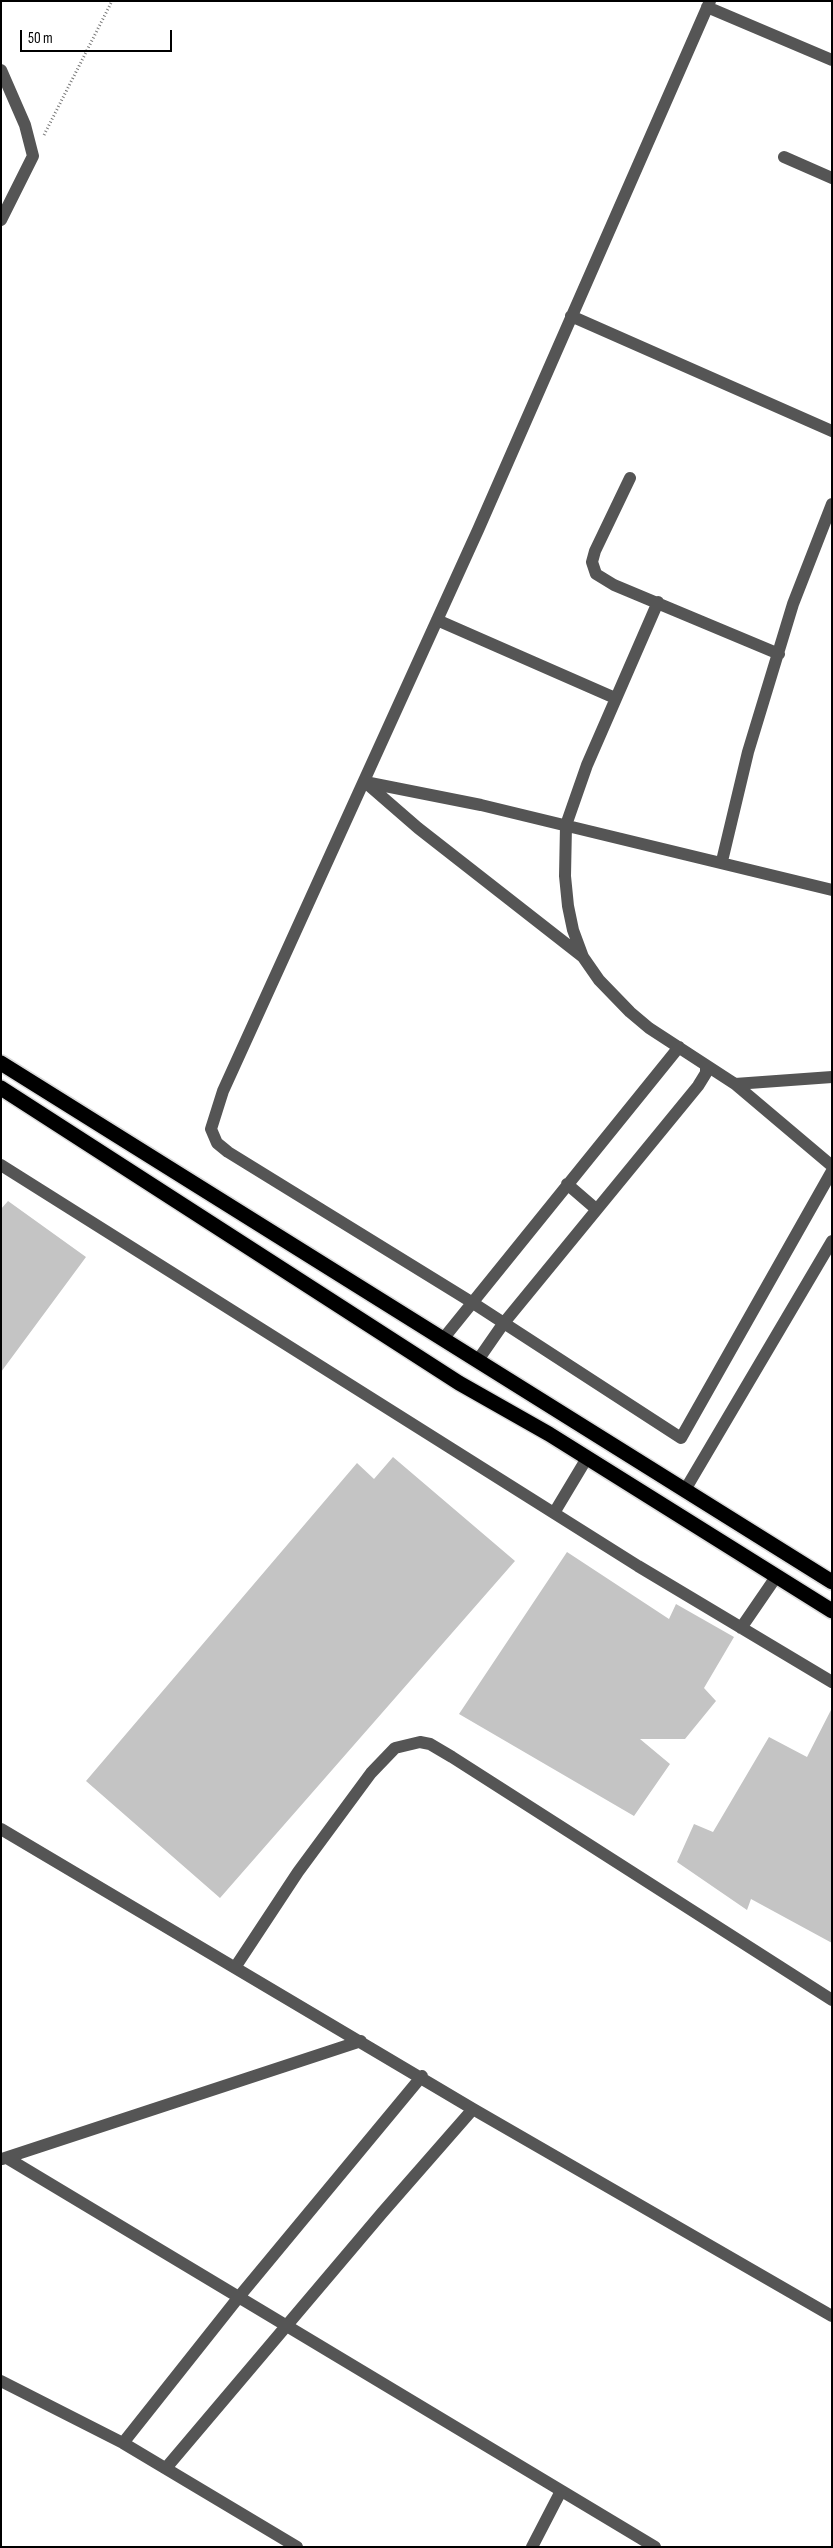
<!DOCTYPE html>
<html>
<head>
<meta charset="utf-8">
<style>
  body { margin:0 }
  #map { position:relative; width:833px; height:2548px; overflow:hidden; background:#fff; font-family:"Sofia Sans Condensed",sans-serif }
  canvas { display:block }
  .frame { position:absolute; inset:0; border:2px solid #000; pointer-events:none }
  .scale { position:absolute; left:20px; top:30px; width:152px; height:22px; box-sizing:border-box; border:2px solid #000; border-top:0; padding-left:6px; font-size:15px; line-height:18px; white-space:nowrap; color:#000; -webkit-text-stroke:4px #fff; paint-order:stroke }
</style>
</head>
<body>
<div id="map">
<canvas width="833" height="2548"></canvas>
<div class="frame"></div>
<div class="scale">50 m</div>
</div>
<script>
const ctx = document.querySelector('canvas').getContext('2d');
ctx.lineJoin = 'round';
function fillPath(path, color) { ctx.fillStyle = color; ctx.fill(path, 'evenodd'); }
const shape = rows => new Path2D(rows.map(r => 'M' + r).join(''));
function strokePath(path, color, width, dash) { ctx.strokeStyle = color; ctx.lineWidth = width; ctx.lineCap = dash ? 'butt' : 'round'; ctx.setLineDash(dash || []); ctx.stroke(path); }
const building = shape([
  [8,1201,86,1257,1,1372,1,1209],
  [393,1457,515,1561,220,1898,86,1781,357,1463,374,1479],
  [567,1552,669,1619,676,1604,734,1637,704,1688,716,1701,685,1739,640,1739,670,1764,634,1816,459,1714],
  [832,1708,832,1943,751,1899,747,1910,677,1862,694,1824,713,1832,769,1737,807,1757]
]);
const path = shape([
  [44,135,112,1]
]);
const minor = shape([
  [710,1,478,530,223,1091,211,1129,217,1143,228,1152,473,1303,681,1438,832,1171],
  [707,7,832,60],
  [1,70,25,125,33,156,1,220],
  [784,157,832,178],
  [571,316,832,431],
  [630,478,595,551,592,562,596,574,614,585,779,654],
  [658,602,587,765,566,825,565,876,568,906,573,930,583,957,599,980,630,1012,649,1028,735,1084,832,1166],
  [437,620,615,698],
  [722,861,748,752,793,604,832,504],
  [583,957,418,828,365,782,481,805,832,890],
  [735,1084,832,1077],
  [1,1165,638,1566,832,1682],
  [567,1184,596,1209],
  [443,1339,679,1047],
  [478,1360,503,1324,698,1086,706,1073,706,1065],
  [685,1490,832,1241],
  [554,1513,587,1458],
  [741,1628,776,1577],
  [1,1829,473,2109,832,2316],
  [236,1966,298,1872,371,1773,395,1748,420,1742,430,1744,452,1757,832,2000],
  [7,2158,655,2547],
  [2,2159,361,2041],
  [1,2381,123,2443,297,2547],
  [123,2443,238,2298,422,2076],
  [166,2468,382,2213,473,2109],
  [532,2547,561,2491]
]);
const highway = shape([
  [1,1063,832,1582],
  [1,1088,459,1383,549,1434,832,1611]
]);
fillPath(building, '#c4c4c4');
strokePath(highway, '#dbdbdb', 18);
strokePath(path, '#777', 3, [1, 2.5]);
strokePath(minor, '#555', 12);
strokePath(highway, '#000', 15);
</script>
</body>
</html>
